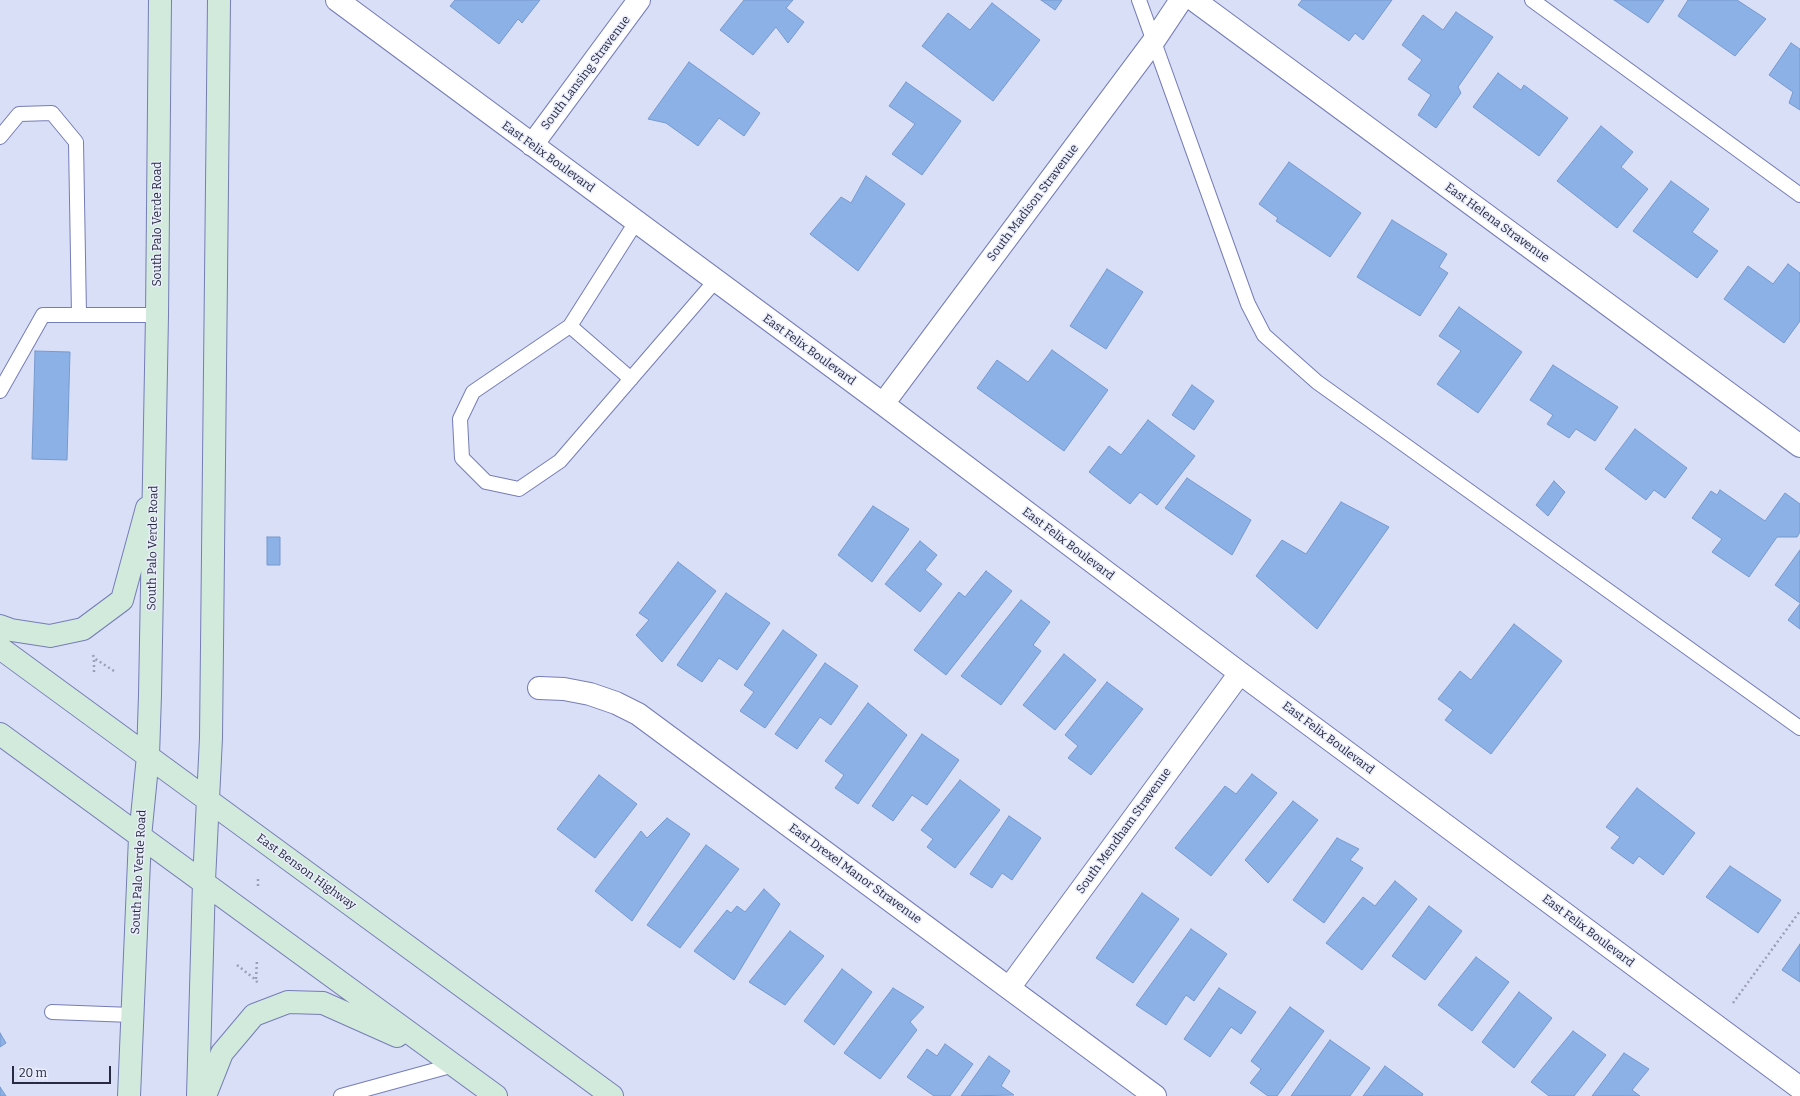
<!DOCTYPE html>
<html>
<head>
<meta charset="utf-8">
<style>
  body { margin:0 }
  #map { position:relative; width:1800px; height:1096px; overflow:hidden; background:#dadff8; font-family:Bitter,serif }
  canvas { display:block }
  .scale { position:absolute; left:12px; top:1066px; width:99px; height:18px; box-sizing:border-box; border:2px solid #272a42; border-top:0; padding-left:5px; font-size:12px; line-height:14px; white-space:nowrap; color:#272a42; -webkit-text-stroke:3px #eaedfa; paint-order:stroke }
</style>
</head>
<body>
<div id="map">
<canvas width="1800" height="1096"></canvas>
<div class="scale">20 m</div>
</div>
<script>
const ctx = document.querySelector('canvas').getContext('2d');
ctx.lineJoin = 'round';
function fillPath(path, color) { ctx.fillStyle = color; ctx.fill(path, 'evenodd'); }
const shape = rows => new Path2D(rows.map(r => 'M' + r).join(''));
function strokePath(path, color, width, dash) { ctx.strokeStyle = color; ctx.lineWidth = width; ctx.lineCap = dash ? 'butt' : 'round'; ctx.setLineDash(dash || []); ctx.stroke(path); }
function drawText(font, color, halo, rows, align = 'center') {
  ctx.font = font + ' Bitter,serif'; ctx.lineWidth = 3; ctx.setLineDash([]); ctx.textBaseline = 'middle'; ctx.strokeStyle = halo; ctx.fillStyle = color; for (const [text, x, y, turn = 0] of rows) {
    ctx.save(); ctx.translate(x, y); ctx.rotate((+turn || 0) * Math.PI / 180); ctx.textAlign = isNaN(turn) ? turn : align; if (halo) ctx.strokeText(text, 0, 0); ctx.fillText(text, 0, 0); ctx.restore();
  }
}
const building = shape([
  [455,0,540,0,522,23,518,19,499,44,450,6,455,0],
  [744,0,793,0,786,8,804,22,788,43,776,27,753,55,720,30,744,0],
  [1041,0,1062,0,1055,10,1041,0],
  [1302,0,1392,0,1363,40,1355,33,1349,41,1298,5,1302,0],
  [1614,0,1664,0,1648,23,1614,0],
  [1688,0,1737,0,1766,19,1735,56,1678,16,1688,0],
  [992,3,1040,40,993,101,922,46,948,13,970,30,992,3],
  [1456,12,1493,37,1458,87,1461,93,1436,128,1418,115,1431,95,1408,79,1422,60,1402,45,1423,15,1443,30,1456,12],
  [1791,43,1800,49,1800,110,1789,103,1793,92,1769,75,1791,43],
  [689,62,760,113,744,136,719,118,698,146,666,123,648,119,689,62],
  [1498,73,1521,90,1524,85,1568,118,1539,156,1473,107,1498,73],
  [906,82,961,121,922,175,892,154,915,124,889,106,906,82],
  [1601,126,1633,152,1621,167,1648,189,1617,228,1557,181,1601,126],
  [1289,162,1361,213,1330,257,1276,221,1278,218,1259,204,1289,162],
  [866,176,905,204,858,271,810,234,841,197,851,203,866,176],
  [1671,181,1709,209,1692,232,1718,251,1697,278,1633,231,1671,181],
  [1392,220,1447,254,1439,267,1448,273,1420,316,1357,277,1392,220],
  [1788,264,1800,273,1800,321,1784,343,1724,299,1748,266,1773,284,1788,264],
  [1107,269,1143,292,1106,349,1070,326,1107,269],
  [1459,307,1522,352,1478,413,1437,384,1461,351,1439,336,1459,307],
  [1052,350,1108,390,1064,451,977,388,997,360,1028,382,1052,350],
  [35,351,70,352,67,460,32,459,35,351],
  [1553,365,1618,407,1595,441,1576,429,1569,438,1547,424,1553,415,1530,400,1553,365],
  [1192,385,1214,401,1194,430,1172,415,1192,385],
  [1148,420,1195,456,1157,505,1140,492,1130,504,1089,472,1109,446,1121,455,1148,420],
  [1635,429,1687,468,1665,498,1654,490,1646,500,1605,469,1635,429],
  [1187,478,1251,520,1232,555,1165,508,1187,478],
  [1554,481,1565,492,1548,516,1536,505,1554,481],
  [1720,490,1765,521,1785,493,1800,504,1800,532,1797,537,1777,537,1749,577,1712,552,1722,539,1692,518,1711,491,1717,495,1720,490],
  [1341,502,1389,527,1317,629,1256,576,1282,540,1306,554,1341,502],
  [873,506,909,529,872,582,838,555,873,506],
  [267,537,280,537,280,565,267,565,267,537],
  [920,541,937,555,925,570,942,584,920,612,885,584,920,541],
  [1800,550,1800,603,1775,585,1800,550],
  [678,562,716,591,662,662,636,635,649,620,639,613,678,562],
  [986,571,1012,591,946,675,914,650,959,592,965,597,986,571],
  [726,593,770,623,737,670,719,658,702,682,677,665,726,593],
  [1021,600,1050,622,1033,645,1041,651,1001,705,961,676,1021,600],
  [1800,604,1800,629,1788,620,1800,604],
  [1514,624,1562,661,1491,754,1445,720,1453,710,1438,699,1460,671,1471,680,1514,624],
  [783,630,817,655,765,728,740,711,754,692,744,685,783,630],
  [1064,654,1096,680,1055,730,1023,705,1064,654],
  [825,663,858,686,831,725,820,717,797,749,775,734,825,663],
  [1107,682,1143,709,1091,775,1068,758,1078,746,1065,735,1107,682],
  [868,703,907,735,858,804,835,788,844,775,825,761,868,703],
  [922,734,959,760,927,805,912,795,893,821,872,806,922,734],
  [1252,774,1277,793,1211,876,1175,848,1225,786,1236,794,1252,774],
  [599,775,637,804,595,858,557,829,599,775],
  [960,780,1000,810,955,868,927,847,933,839,921,830,960,780],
  [1637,788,1695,833,1663,875,1639,856,1633,864,1611,848,1620,837,1606,827,1637,788],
  [1293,801,1318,820,1268,883,1245,860,1293,801],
  [1009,816,1041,838,1012,880,1002,873,992,888,970,874,1009,816],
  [667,818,690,834,632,921,595,891,641,831,647,838,667,818],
  [1337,838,1359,849,1350,860,1363,868,1324,923,1293,900,1337,838],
  [706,845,739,869,680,948,647,925,706,845],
  [1730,866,1781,900,1758,933,1706,897,1730,866],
  [1395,881,1417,899,1362,970,1326,943,1363,897,1375,906,1395,881],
  [764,889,780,904,734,980,694,951,727,910,731,913,737,906,745,912,764,889],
  [1142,893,1179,919,1133,983,1096,958,1142,893],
  [1429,906,1462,931,1425,980,1392,956,1429,906],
  [1191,929,1227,954,1194,1001,1186,995,1166,1025,1136,1005,1191,929],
  [790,931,824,956,785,1005,749,982,790,931],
  [1800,944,1800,982,1782,970,1800,944],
  [1476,957,1509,982,1472,1031,1438,1005,1476,957],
  [842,969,872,992,834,1045,804,1021,842,969],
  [893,988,924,1007,910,1022,917,1030,880,1079,844,1053,893,988],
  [1219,988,1256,1012,1241,1034,1231,1027,1210,1057,1184,1039,1219,988],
  [1519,992,1552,1018,1514,1068,1482,1042,1519,992],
  [1290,1007,1324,1031,1277,1096,1268,1096,1250,1083,1261,1069,1251,1061,1290,1007],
  [1573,1031,1606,1055,1574,1096,1549,1096,1531,1082,1573,1031],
  [0,1033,6,1043,0,1047,0,1033],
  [1330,1040,1370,1068,1350,1096,1291,1096,1330,1040],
  [945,1044,973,1064,950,1096,934,1096,907,1077,927,1049,937,1056,945,1044],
  [1624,1053,1649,1069,1632,1090,1640,1096,1592,1096,1624,1053],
  [989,1056,1010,1071,1001,1086,1014,1095,961,1096,989,1056],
  [1385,1066,1423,1094,1422,1096,1363,1096,1385,1066],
  [0,1087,6,1096,0,1096,0,1087]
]);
const path = shape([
  [93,655,94,658,114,671],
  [94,672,94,658],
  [258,886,258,877],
  [237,965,256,980,258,984],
  [256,979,257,960],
  [1733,1003,1800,911]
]);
const service = shape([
  [1139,0,1248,304,1264,335,1317,382,1800,728],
  [1532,0,1800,195],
  [0,137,19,114,52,113,76,142,79,315],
  [636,222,570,326,473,392,460,419,462,458,486,482,519,489,560,461,716,280],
  [570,326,631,379],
  [0,391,43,315,157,315],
  [52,1012,132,1015],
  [341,1096,454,1065]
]);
const minor = shape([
  [337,0,883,404,1240,673,1800,1088],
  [1194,0,1800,446],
  [532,145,639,0],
  [883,404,1153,42,1181,0],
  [539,688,564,689,590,694,616,703,638,714,1155,1096],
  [1009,988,1240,673]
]);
const secondary = shape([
  [0,626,11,630,50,636,83,629,122,600,147,508],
  [0,648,612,1096],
  [0,734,496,1096],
  [129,1096,140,837,148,756,150,695,157,315,160,0],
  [198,1096,204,881,211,738,219,0],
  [205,1096,222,1053,254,1015,288,1002,323,1003,397,1036]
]);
const streetNames = [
  ["South Lansing Stravenue",586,73,-53],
  ["East Felix Boulevard",548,157,36],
  ["South Madison Stravenue",1033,203,-53],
  ["East Helena Stravenue",1497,223,36],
  ["South Palo Verde Road",158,224,-90],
  ["East Felix Boulevard",809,350,36],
  ["East Felix Boulevard",1068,544,37],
  ["South Palo Verde Road",153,548,-89],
  ["East Felix Boulevard",1328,738,37],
  ["South Mendham Stravenue",1124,831,-54],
  ["South Palo Verde Road",139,872,-87],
  ["East Benson Highway",306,872,36],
  ["East Drexel Manor Stravenue",855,874,36],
  ["East Felix Boulevard",1588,931,37]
];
fillPath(building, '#8cb1e6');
strokePath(building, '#7699cd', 1);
strokePath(service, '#757db5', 16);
strokePath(minor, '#757db5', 24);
strokePath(secondary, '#757db5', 24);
strokePath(path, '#9a9fb7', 2.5, [2, 3]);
strokePath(service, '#fff', 14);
strokePath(minor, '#fff', 22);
strokePath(secondary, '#d2eadc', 22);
drawText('12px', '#272a42', '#eaedfa', streetNames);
</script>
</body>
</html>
